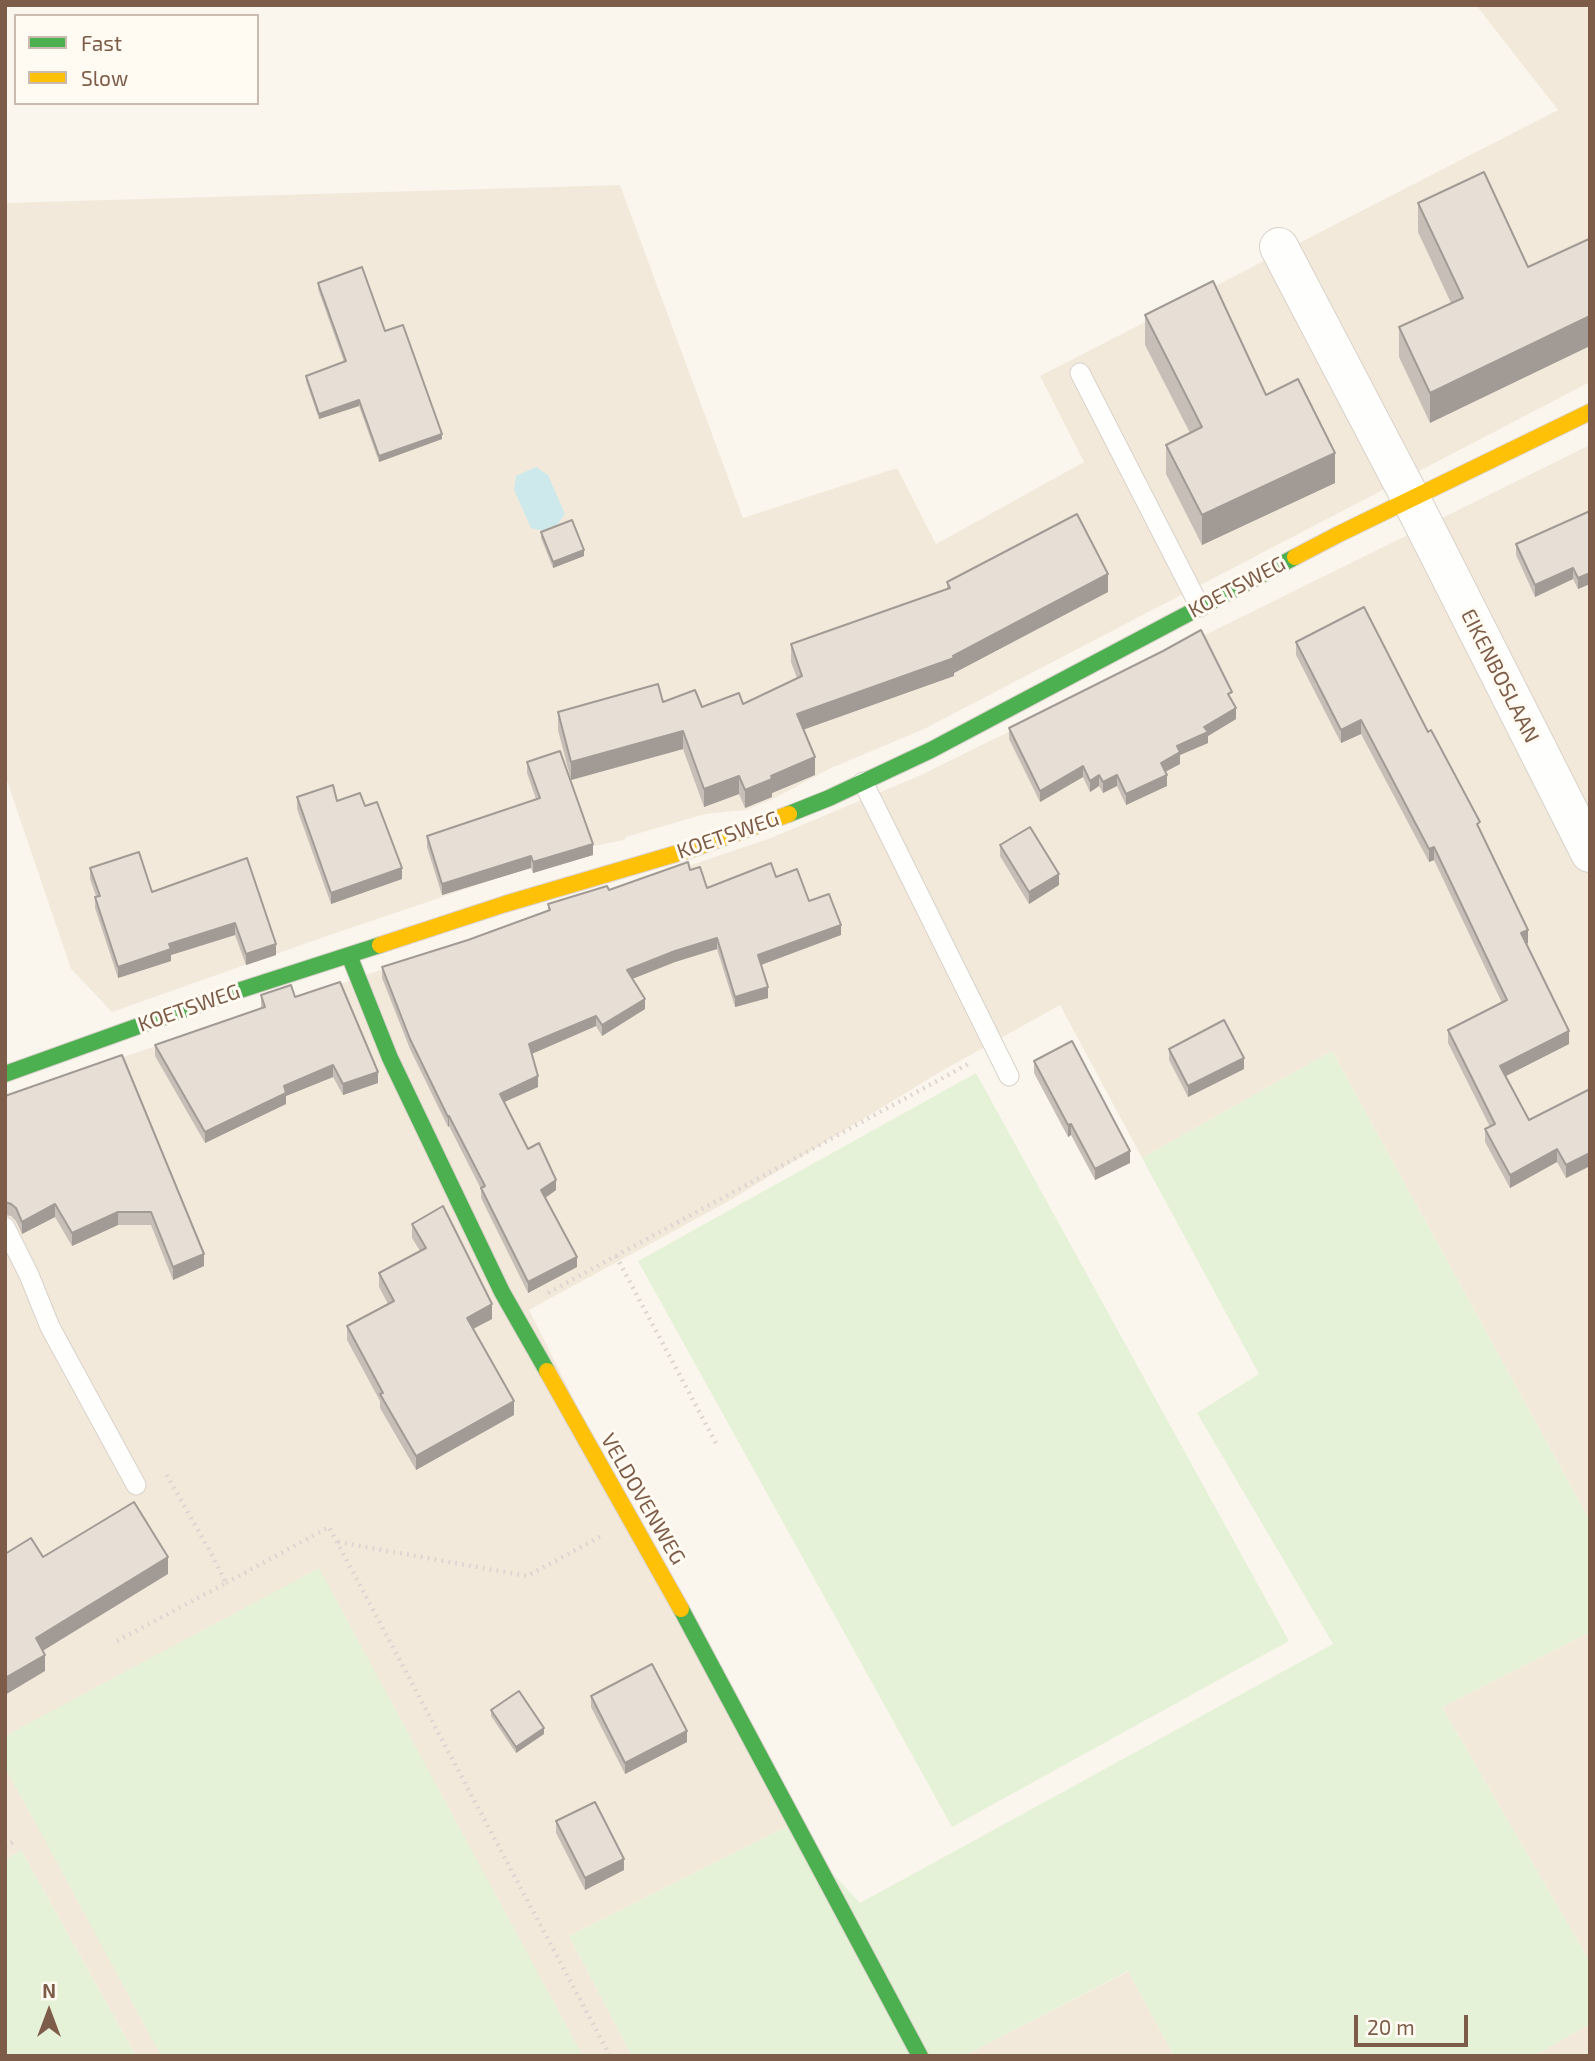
<!DOCTYPE html>
<html>
<head>
<meta charset="utf-8">
<style>
  body { margin:0 }
  #map { position:relative; width:1595px; height:2061px; overflow:hidden; background:#faf6ee; font-family:"Exo 2",sans-serif }
  canvas { display:block }
  .frame { position:absolute; inset:0; border:7px solid #7d5d49; pointer-events:none }
  .legend { position:absolute; left:14px; top:14px; width:245px; height:91px; box-sizing:border-box; background:#fffaf2; border:2px solid #cbbbae; margin:0; padding:9px 12px; list-style:none; font-size:21px; color:#7d5d49 }
  .legend li { display:flex; align-items:center; gap:14px; height:35px }
  .legend b { width:35px; border:2px solid #cbbbae }
  .north { position:absolute; left:14px; top:1977px; width:70px; height:70px; -webkit-text-stroke:5px #fffaf2; paint-order:stroke; rotate:0deg; font-size:19px; font-weight:700; line-height:28px; text-align:center; color:#7d5d49 }
  .north::after { content:''; display:block; margin:auto; width:24px; height:32px; background:#7d5d49; clip-path:polygon(50% 0,100% 100%,50% 72%,0 100%) }
  .scale { position:absolute; left:1354px; top:2015px; width:114px; height:32px; box-sizing:border-box; border:4px solid #7d5d49; border-top:0; padding-left:9px; font-size:21px; line-height:24px; white-space:nowrap; color:#7d5d49; -webkit-text-stroke:5px #fffaf2; paint-order:stroke }
</style>
</head>
<body>
<div id="map">
<canvas width="1595" height="2061"></canvas>
<div class="frame"></div>
<ul class="legend">
<li><b style="height:9px;background:#4caf50"></b>Fast</li>
<li><b style="height:9px;background:#ffc107"></b>Slow</li>
</ul>
<div class="north">N</div>
<div class="scale">20 m</div>
</div>
<script>
const ctx = document.querySelector('canvas').getContext('2d');
ctx.lineJoin = 'round';
function fillPath(path, color) { ctx.fillStyle = color; ctx.fill(path, 'evenodd'); }
const shape = rows => new Path2D(rows.map(r => 'M' + r).join(''));
function strokePath(path, color, width, dash) { ctx.strokeStyle = color; ctx.lineWidth = width; ctx.lineCap = dash ? 'butt' : 'round'; ctx.setLineDash(dash || []); ctx.stroke(path); }
function drawText(font, color, halo, rows, align = 'center') {
  ctx.font = font + ' "Exo 2",sans-serif'; ctx.lineWidth = 6; ctx.setLineDash([]); ctx.textBaseline = 'middle'; ctx.strokeStyle = halo; ctx.fillStyle = color; for (const [text, x, y, turn = 0] of rows) {
    ctx.save(); ctx.translate(x, y); ctx.rotate((+turn || 0) * Math.PI / 180); ctx.textAlign = isNaN(turn) ? turn : align; if (halo) ctx.strokeText(text, 0, 0); ctx.fillText(text, 0, 0); ctx.restore();
  }
}
const residential = shape([
  [1476,5,1590,5,1590,382,924,729,829,769,773,799,746,810,705,814,626,837,624,840,590,847,324,937,112,1012,71,969,5,775,5,203,620,185,743,518,897,468,936,544,1084,462,1040,376,1558,110],
  [1590,445,1590,1521,1332,1051,1142,1158,1060,1005,940,1072,729,1201,529,1310,788,1826,569,1936,632,2056,136,2056,21,1850,5,1860,5,1097,771,838,921,775],
  [1590,1632,1590,1962,1442,1707],
  [1129,1971,1174,2056,964,2056],
  [1590,2024,1590,2056,1534,2056]
]);
const green = shape([
  [1332,1051,1590,1521,1590,1632,1442,1707,1590,1962,1590,2024,1534,2056,1174,2056,1128,1971,964,2056,632,2056,569,1936,788,1826,860,1903,1333,1644,1197,1413,1259,1374,1142,1158],
  [976,1073,1289,1641,952,1827,638,1261],
  [319,1568,583,2056,161,2056,41,1833,5,1768,5,1736],
  [21,1850,136,2056,5,2056,5,1860]
]);
const water = shape([
  [536,467,548,475,565,514,557,525,543,531,531,528,514,490,516,476]
]);
const path = shape([
  [616,1256,717,1445],
  [548,1293,970,1063],
  [338,1542,527,1576,600,1537],
  [226,1583,329,1527,610,2056],
  [117,1641,226,1583,212,1555,165,1472],
  [5,1847,16,1840]
]);
const lane = shape([
  [1080,373,1200,607],
  [863,782,1009,1076],
  [5,1227,29,1275,50,1327,136,1485]
]);
const street = shape([
  [1279,247,1411,499,1590,853]
]);
const fast = shape([
  [789,814,829,798,931,750,1295,557],
  [349,955,390,1058,502,1292,547,1371],
  [5,1074,225,995,380,945],
  [681,1609,920,2056]
]);
const slow = shape([
  [1295,557,1339,534,1590,412],
  [380,945,505,904,692,849,789,814],
  [547,1371,681,1609]
]);
const wall = shape([
  [1418,203,1528,267,1430,423,1399,357,1399,327,1451,303,1418,232],
  [318,283,385,331,442,439,379,462,359,406,319,419,306,381,306,376,344,362,318,289],
  [1145,315,1266,395,1335,483,1202,545,1166,474,1166,445,1190,433,1145,345],
  [1590,511,1590,584,1578,589,1573,579,1535,597,1516,555,1516,544],
  [541,532,584,556,553,568,541,538],
  [947,582,1108,592,954,673,954,676,803,729,815,775,772,793,772,797,745,808,739,794,704,807,683,749,571,780,558,730,558,712,663,702,702,707,743,704,797,678,791,662,791,644,947,589],
  [1296,642,1428,732,1480,830,1528,943,1526,944,1569,1044,1506,1076,1529,1120,1590,1089,1590,1166,1566,1178,1557,1162,1510,1188,1485,1142,1485,1129,1490,1127,1448,1043,1448,1030,1502,1003,1434,860,1429,862,1361,734,1341,743,1296,655],
  [1232,701,1236,719,1208,736,1208,743,1180,755,1180,764,1165,772,1167,786,1126,805,1117,786,1103,793,1099,786,1090,792,1083,777,1040,802,1009,739,1009,728],
  [527,762,593,855,533,873,531,868,442,895,427,847,427,836,536,799,527,773],
  [297,797,337,801,365,806,402,879,331,904,297,809],
  [1000,845,1059,885,1029,904,1000,856],
  [247,858,276,955,246,965,235,935,171,955,171,961,118,978,95,908,95,897,96,896,90,879,90,868,152,892],
  [690,870,707,888,776,877,809,901,841,935,761,965,768,998,735,1007,717,949,675,962,632,979,645,1009,602,1036,596,1026,532,1054,538,1087,504,1102,528,1149,556,1190,545,1198,577,1267,528,1293,481,1198,481,1189,449,1126,448,1127,410,1049,382,978,382,967,468,940,548,911,548,904],
  [261,995,295,997,378,1083,343,1095,333,1077,286,1096,286,1104,205,1143,155,1056,155,1045,261,1008],
  [1169,1049,1244,1069,1188,1097,1169,1060],
  [122,1055,204,1266,173,1280,151,1225,118,1225,72,1246,55,1217,22,1234,16,1221,11,1216,5,1215,5,1096],
  [1034,1061,1130,1163,1095,1180,1071,1135,1068,1137,1034,1073],
  [412,1224,492,1319,473,1329,514,1415,416,1470,380,1408,380,1401,347,1340,347,1326,388,1304,379,1287,379,1273,420,1251,412,1238],
  [591,1696,687,1742,625,1774,591,1707],
  [491,1710,544,1734,516,1753,491,1716],
  [556,1821,624,1870,585,1890,556,1833],
  [1590,1866,1590,1887,1588,1884,1588,1867]
]);
const shadedWall = shape([
  [1590,316,1590,346,1430,423,1430,393],
  [359,400,359,406,319,419,319,414],
  [442,434,442,439,379,462,379,456],
  [1335,453,1335,483,1202,545,1202,515],
  [584,550,584,556,553,568,553,562],
  [1573,568,1573,579,1535,597,1535,585],
  [1590,573,1590,584,1578,589,1578,578],
  [1108,574,1108,592,954,673,954,676,797,732,797,714,953,656],
  [1236,708,1236,719,1208,736,1208,743,1180,755,1180,764,1161,774,1161,763,1177,746,1204,727],
  [1361,720,1361,734,1341,743,1341,730],
  [683,731,683,749,571,780,571,762],
  [815,757,815,775,772,793,772,797,745,808,745,790,771,776],
  [1083,766,1083,777,1040,802,1040,791],
  [1099,775,1099,786,1090,792,1090,781],
  [1117,775,1117,786,1103,793,1103,782],
  [1167,775,1167,786,1126,805,1126,794],
  [739,776,739,794,704,807,704,789],
  [593,844,593,855,533,873,533,862],
  [1434,847,1434,860,1429,862,1429,849],
  [531,856,531,868,442,895,442,884],
  [402,868,402,879,331,904,331,893],
  [1059,874,1059,885,1029,904,1029,892],
  [235,923,235,935,171,955,171,961,118,978,118,967,169,944],
  [841,925,841,935,758,966,758,955],
  [1528,930,1528,943,1521,946,1521,933],
  [717,938,717,949,675,962,627,981,627,970,675,951],
  [276,944,276,955,246,965,246,954],
  [768,987,768,998,735,1007,735,997],
  [645,999,645,1009,602,1036,602,1025],
  [596,1016,596,1026,529,1055,529,1044],
  [1569,1031,1569,1044,1500,1079,1500,1066],
  [1244,1058,1244,1069,1188,1097,1188,1086],
  [333,1065,333,1077,286,1096,286,1104,205,1143,205,1132,284,1086],
  [378,1072,378,1083,343,1095,343,1084],
  [538,1076,538,1087,500,1104,500,1094],
  [449,1116,449,1126,448,1127,448,1117],
  [1071,1124,1071,1135,1068,1137,1068,1125],
  [1557,1149,1557,1162,1510,1188,1510,1175],
  [1130,1151,1130,1163,1095,1180,1095,1169],
  [1590,1153,1590,1166,1566,1178,1566,1165],
  [556,1180,556,1190,541,1201,541,1190],
  [55,1204,55,1217,22,1234,22,1222],
  [118,1212,118,1225,72,1246,72,1233],
  [204,1254,204,1266,173,1280,173,1267],
  [577,1257,577,1267,528,1293,528,1282],
  [492,1304,492,1319,467,1332,467,1318],
  [514,1401,514,1415,416,1470,416,1456],
  [168,1557,168,1574,36,1655,36,1638],
  [45,1655,45,1671,5,1695,5,1678],
  [544,1728,544,1734,516,1753,516,1747],
  [687,1731,687,1742,625,1774,625,1763],
  [624,1859,624,1870,585,1890,585,1878]
]);
const building = shape([
  [1484,172,1528,267,1589,239,1590,241,1590,316,1430,393,1399,327,1463,298,1418,203,1484,172],
  [362,267,385,331,403,325,442,434,379,456,359,400,319,414,306,376,346,361,318,283,362,267],
  [1213,281,1266,395,1298,379,1335,453,1202,515,1166,445,1202,427,1145,315,1213,281],
  [1590,511,1590,573,1578,578,1573,568,1535,585,1516,544,1590,511],
  [1077,514,1108,574,953,656,954,658,797,714,815,757,771,776,772,779,745,790,739,776,704,789,683,731,571,762,558,712,658,684,663,702,695,690,702,707,739,693,743,704,802,676,791,644,950,588,947,582,1077,514],
  [572,520,584,550,553,562,541,532,572,520],
  [1364,607,1428,732,1431,730,1480,822,1477,824,1528,930,1521,933,1569,1031,1500,1066,1529,1120,1590,1089,1590,1153,1566,1165,1557,1149,1510,1175,1485,1129,1495,1124,1448,1030,1507,1000,1434,847,1429,849,1361,720,1341,730,1296,642,1364,607],
  [1201,630,1232,692,1228,694,1236,708,1204,727,1208,732,1177,746,1180,752,1161,763,1167,775,1126,794,1117,775,1103,782,1099,775,1090,781,1083,766,1040,791,1009,728,1163,651,1201,630],
  [560,751,593,844,533,862,531,856,442,884,427,836,540,798,527,762,560,751],
  [333,785,337,801,360,793,365,806,377,802,402,868,331,893,297,797,333,785],
  [1030,827,1059,874,1029,892,1000,845,1030,827],
  [139,852,152,892,247,858,276,944,246,954,235,923,169,944,171,949,118,967,95,897,100,896,90,868,139,852],
  [688,862,690,870,700,867,707,888,771,863,776,877,797,869,809,901,829,894,841,925,758,955,768,987,735,997,717,938,675,951,627,970,645,999,602,1025,596,1016,529,1044,538,1076,500,1094,528,1149,539,1143,556,1180,541,1190,577,1257,528,1282,481,1188,485,1186,449,1116,448,1117,410,1039,382,967,468,940,550,910,548,904,607,886,609,890,688,862],
  [340,982,378,1072,343,1084,333,1065,284,1086,286,1093,205,1132,155,1045,265,1007,261,995,291,985,295,997,340,982],
  [1224,1020,1244,1058,1188,1086,1169,1049,1224,1020],
  [1072,1041,1130,1151,1095,1169,1071,1124,1068,1125,1034,1061,1072,1041],
  [122,1055,204,1254,173,1267,151,1212,118,1212,72,1233,55,1204,22,1222,16,1208,11,1204,5,1202,5,1096,122,1055],
  [443,1206,492,1304,467,1318,514,1401,416,1456,380,1394,383,1393,347,1326,394,1301,379,1273,426,1248,412,1224,443,1206],
  [134,1502,168,1557,36,1638,45,1655,5,1678,5,1554,31,1538,43,1557,134,1502],
  [652,1664,687,1731,625,1763,591,1696,652,1664],
  [519,1691,544,1728,516,1747,491,1710,519,1691],
  [595,1802,624,1859,585,1878,556,1821,595,1802]
]);
const streetNames = [
  ["KOETSWEG",1237,587,-28],
  ["EIKENBOSLAAN",1500,676,63],
  ["KOETSWEG",728,835,-19],
  ["KOETSWEG",189,1008,-19],
  ["VELDOVENWEG",643,1499,60]
];
fillPath(residential, '#f3e9db');
fillPath(green, '#e6f2d7');
fillPath(water, '#cee9ec');
strokePath(lane, '#d9d2ca', 21);
strokePath(street, '#d9d2ca', 40);
strokePath(fast, '#dad2ca', 18);
strokePath(slow, '#dad2ca', 18);
strokePath(path, '#dfd6d1', 4.5, [2, 5]);
strokePath(lane, '#fefefc', 19);
strokePath(street, '#fefefc', 38);
strokePath(fast, '#4caf50', 16);
strokePath(slow, '#ffc107', 16);
fillPath(wall, '#c7bfb7');
fillPath(shadedWall, '#a29b95');
fillPath(building, '#e7ded5');
strokePath(building, '#a29b95', 2);
drawText('21px', '#7d5d49', '#fffaf2', streetNames);
</script>
</body>
</html>
